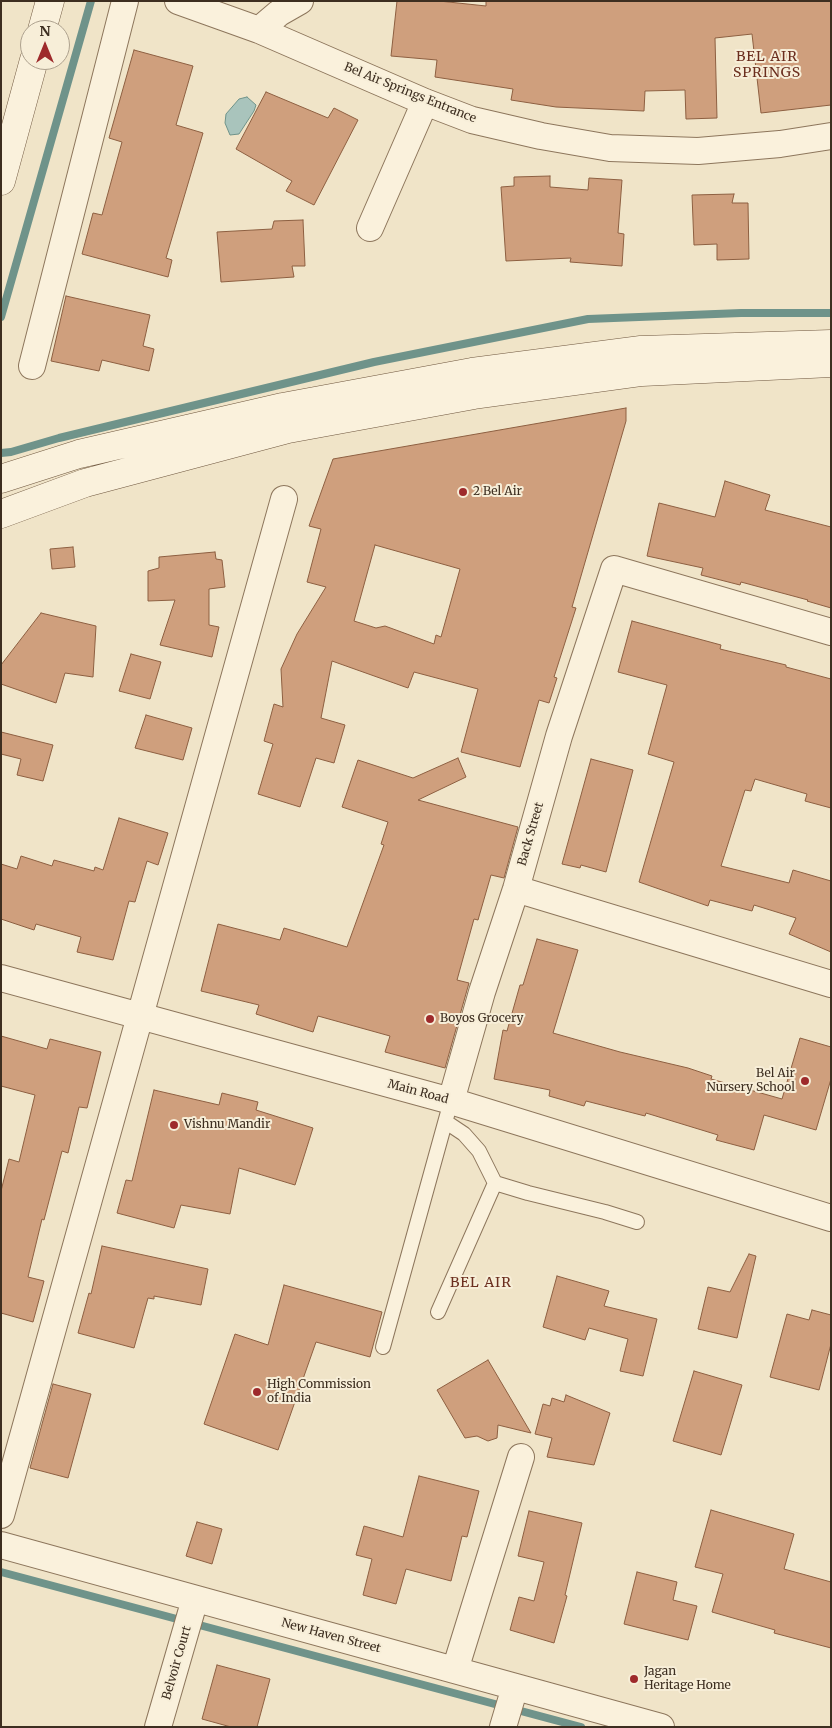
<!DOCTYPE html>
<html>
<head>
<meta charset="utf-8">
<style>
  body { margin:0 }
  #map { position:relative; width:832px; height:1728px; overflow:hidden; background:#f0e4c8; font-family:Merriweather,serif }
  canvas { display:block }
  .frame { position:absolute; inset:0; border:2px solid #3d2e20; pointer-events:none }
  .north { position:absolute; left:20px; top:20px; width:50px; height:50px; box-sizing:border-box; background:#f7eed8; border:1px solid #ada18e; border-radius:50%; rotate:0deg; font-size:14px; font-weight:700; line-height:20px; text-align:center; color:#3d2e20 }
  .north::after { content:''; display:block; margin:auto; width:18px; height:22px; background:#9e2a2b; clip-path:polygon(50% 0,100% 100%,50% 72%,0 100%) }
</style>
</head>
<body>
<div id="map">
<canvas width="832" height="1728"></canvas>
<div class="frame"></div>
<div class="north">N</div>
</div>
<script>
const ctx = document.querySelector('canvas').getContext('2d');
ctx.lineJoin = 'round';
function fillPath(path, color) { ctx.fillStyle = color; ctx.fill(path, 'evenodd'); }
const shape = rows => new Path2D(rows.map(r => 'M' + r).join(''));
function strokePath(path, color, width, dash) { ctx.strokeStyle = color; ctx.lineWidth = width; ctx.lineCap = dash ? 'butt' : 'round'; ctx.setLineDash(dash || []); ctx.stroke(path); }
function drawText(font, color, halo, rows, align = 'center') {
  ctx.font = font + ' Merriweather,serif'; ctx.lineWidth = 4; ctx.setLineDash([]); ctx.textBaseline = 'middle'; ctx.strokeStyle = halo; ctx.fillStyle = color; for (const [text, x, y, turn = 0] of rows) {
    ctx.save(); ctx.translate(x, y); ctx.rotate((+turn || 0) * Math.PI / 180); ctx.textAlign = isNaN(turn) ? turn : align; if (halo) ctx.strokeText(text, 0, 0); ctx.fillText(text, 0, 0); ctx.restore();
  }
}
const water = shape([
  [247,97,256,105,254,111,239,134,230,135,225,123,226,114,239,99,247,97]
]);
const stream = shape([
  [1,317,91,1],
  [1,453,11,452,59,438,374,362,588,319,741,313,831,313],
  [1,1572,581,1727]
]);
const building = shape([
  [397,1,439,1,486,6,486,1,831,1,831,105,761,113,752,34,715,38,717,118,686,119,685,90,645,91,644,111,556,107,511,100,513,89,435,77,437,60,391,56,397,1],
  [134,50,193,66,176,125,203,133,166,258,172,260,168,277,82,254,93,213,102,215,122,142,109,138,134,50],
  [266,92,328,118,334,108,358,120,314,205,286,191,292,181,236,149,266,92],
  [550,176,550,187,588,190,589,178,622,180,618,233,624,234,622,266,570,262,571,258,506,261,501,187,514,186,514,177,550,176],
  [734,194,732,203,748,203,749,259,717,260,717,244,694,245,692,195,734,194],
  [303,220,305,266,292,266,294,277,221,282,217,232,272,229,274,221,303,220],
  [66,296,150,315,143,346,154,349,149,371,102,360,99,371,51,361,66,296],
  [626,408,626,421,572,607,576,608,554,677,557,678,549,703,539,700,520,767,461,752,478,689,414,672,408,688,332,661,321,718,345,725,334,763,316,758,300,807,258,794,273,744,264,741,274,704,283,707,281,669,297,634,326,587,307,582,321,529,309,526,333,459,626,408],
  [375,545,460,569,441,637,436,635,434,644,385,626,376,628,354,621,375,545],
  [725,481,770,495,765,510,831,527,831,608,807,601,808,600,741,582,740,585,701,575,703,568,647,556,659,503,715,517,725,481],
  [73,547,75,567,52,569,50,549,73,547],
  [215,552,216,559,222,560,225,587,209,589,209,625,219,627,212,657,160,645,175,600,148,601,148,571,159,568,159,557,215,552],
  [41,613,96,626,93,677,65,673,56,703,1,684,1,665,41,613],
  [632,621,721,645,720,649,786,665,786,667,831,679,831,808,805,801,807,794,755,779,751,791,745,790,721,866,789,883,793,870,831,881,831,952,789,934,796,918,754,905,752,911,710,900,708,906,639,882,674,762,648,754,667,685,618,672,632,621],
  [131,654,161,662,150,699,119,691,131,654],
  [146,715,192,728,183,760,135,748,146,715],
  [1,732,53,745,43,781,17,775,21,759,1,754,1,732],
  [458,758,466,777,418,800,518,827,504,878,491,875,478,920,474,919,457,980,469,983,445,1068,385,1052,390,1036,318,1016,313,1032,256,1014,259,1005,201,991,218,924,280,940,284,928,347,947,384,845,381,844,388,822,342,807,358,760,413,778,458,758],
  [591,759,633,770,606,872,581,865,580,868,562,864,591,759],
  [119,818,168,833,158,865,147,861,135,902,129,901,113,960,77,952,81,937,36,924,34,930,1,919,1,864,17,869,21,856,52,866,54,860,94,871,95,867,103,870,119,818],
  [537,939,578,950,553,1033,620,1052,688,1068,712,1076,711,1079,782,1099,800,1038,831,1047,831,1079,816,1130,764,1115,754,1150,716,1140,718,1135,646,1113,645,1116,586,1101,584,1106,549,1096,550,1090,494,1079,503,1030,507,1031,520,985,523,985,537,939],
  [1,1036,47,1049,50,1039,101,1052,87,1108,79,1107,68,1153,62,1151,44,1220,42,1219,28,1277,44,1281,33,1322,1,1313,1,1191,9,1159,19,1162,35,1095,1,1086,1,1036],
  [154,1090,219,1105,222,1093,258,1102,256,1110,313,1128,295,1185,239,1168,230,1214,181,1205,174,1228,117,1213,126,1180,132,1181,154,1090],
  [102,1246,208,1269,201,1305,154,1296,154,1299,148,1298,134,1348,78,1333,89,1293,91,1294,102,1246],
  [749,1254,756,1256,737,1338,698,1329,708,1287,730,1292,749,1254],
  [557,1276,609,1291,604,1306,657,1319,643,1376,620,1371,628,1339,589,1328,585,1340,543,1327,557,1276],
  [284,1285,382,1312,370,1357,316,1342,278,1450,204,1424,235,1334,268,1345,284,1285],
  [812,1310,831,1315,831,1344,819,1390,770,1377,787,1314,809,1320,812,1310],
  [488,1360,531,1433,498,1425,497,1438,488,1441,477,1436,465,1438,437,1390,488,1360],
  [694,1371,742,1385,721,1455,673,1441,694,1371],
  [53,1384,91,1394,68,1478,30,1468,53,1384],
  [566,1395,610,1413,594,1465,547,1457,552,1438,535,1434,543,1404,550,1406,552,1398,564,1402,566,1395],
  [419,1476,479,1491,467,1537,462,1536,451,1581,406,1569,396,1604,363,1595,372,1559,356,1555,364,1526,403,1537,419,1476],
  [711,1510,794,1534,784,1569,831,1582,831,1648,774,1633,775,1630,712,1612,723,1574,695,1567,711,1510],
  [529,1511,582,1523,565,1595,567,1596,554,1643,510,1630,519,1597,534,1601,544,1562,518,1556,529,1511],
  [197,1522,222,1529,212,1564,186,1556,197,1522],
  [637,1572,677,1582,673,1600,697,1606,688,1640,624,1624,637,1572],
  [217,1665,270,1679,257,1727,231,1727,202,1719,217,1665]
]);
const lane = shape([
  [446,1122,464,1134,479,1151,495,1183,528,1193,605,1212,637,1222],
  [438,1312,495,1183],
  [383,1347,451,1101]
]);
const street = shape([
  [178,1,259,30,425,102,472,120,541,136,610,148,698,151,780,144,831,136],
  [259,30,279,13,300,1],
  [370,228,425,102],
  [32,366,125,1],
  [516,889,831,984],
  [1,978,451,1101,831,1218],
  [451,1101,482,992,516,889,559,736,614,569,831,632],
  [1,1515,284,499],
  [1,1545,661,1727],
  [455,1670,521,1457],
  [158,1727,195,1599],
  [503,1727,515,1687]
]);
const secondary = shape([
  [42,30,50,1],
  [1,181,34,60],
  [1,479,79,454,283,407,472,372,641,350,831,344],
  [1,514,85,483,288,429,474,395,642,372,831,363]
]);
const markers = [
  [463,492,5,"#9e2a2b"],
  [430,1019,5,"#9e2a2b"],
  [805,1081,5,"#9e2a2b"],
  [174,1125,5,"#9e2a2b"],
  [257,1392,5,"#9e2a2b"],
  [634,1679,5,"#9e2a2b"]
];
const streetNames = [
  ["Bel Air Springs Entrance",410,93,22],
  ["Back Street",531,834,-74],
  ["Main Road",418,1092,15],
  ["New Haven Street",331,1636,15],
  ["Belvoir Court",177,1663,-74]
];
const poiNames = [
  ["2 Bel Air",473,492],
  ["Boyos Grocery",440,1019],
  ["Bel Air",795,1074,"right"],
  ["Nursery School",795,1088,"right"],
  ["Vishnu Mandir",184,1125],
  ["High Commission",267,1385],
  ["of India",267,1399],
  ["Jagan",644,1672],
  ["Heritage Home",644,1686]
];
const neighbourhoodNames = [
  ["BEL AIR",767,57],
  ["SPRINGS",767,73],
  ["BEL AIR",481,1283]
];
fillPath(water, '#a9c4bc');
strokePath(water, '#6f938a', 1);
strokePath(stream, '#6f938a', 8);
fillPath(building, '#cf9f7d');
strokePath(building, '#8d5f41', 1);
strokePath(lane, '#8d765c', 16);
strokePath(street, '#8d765c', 28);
strokePath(secondary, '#6f573f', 29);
strokePath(lane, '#faf1dc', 14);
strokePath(street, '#faf1dc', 26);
strokePath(secondary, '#faf1dc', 28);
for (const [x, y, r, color] of markers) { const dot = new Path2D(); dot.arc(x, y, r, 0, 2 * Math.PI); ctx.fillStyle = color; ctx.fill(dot); strokePath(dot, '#f7eed8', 2); }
drawText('12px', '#3d2e20', '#f7eed8', streetNames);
drawText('12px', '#3d2e20', '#f7eed8', poiNames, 'left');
ctx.letterSpacing = '1px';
drawText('14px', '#6b2e1e', '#f7eed8', neighbourhoodNames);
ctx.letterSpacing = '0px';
</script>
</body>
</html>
